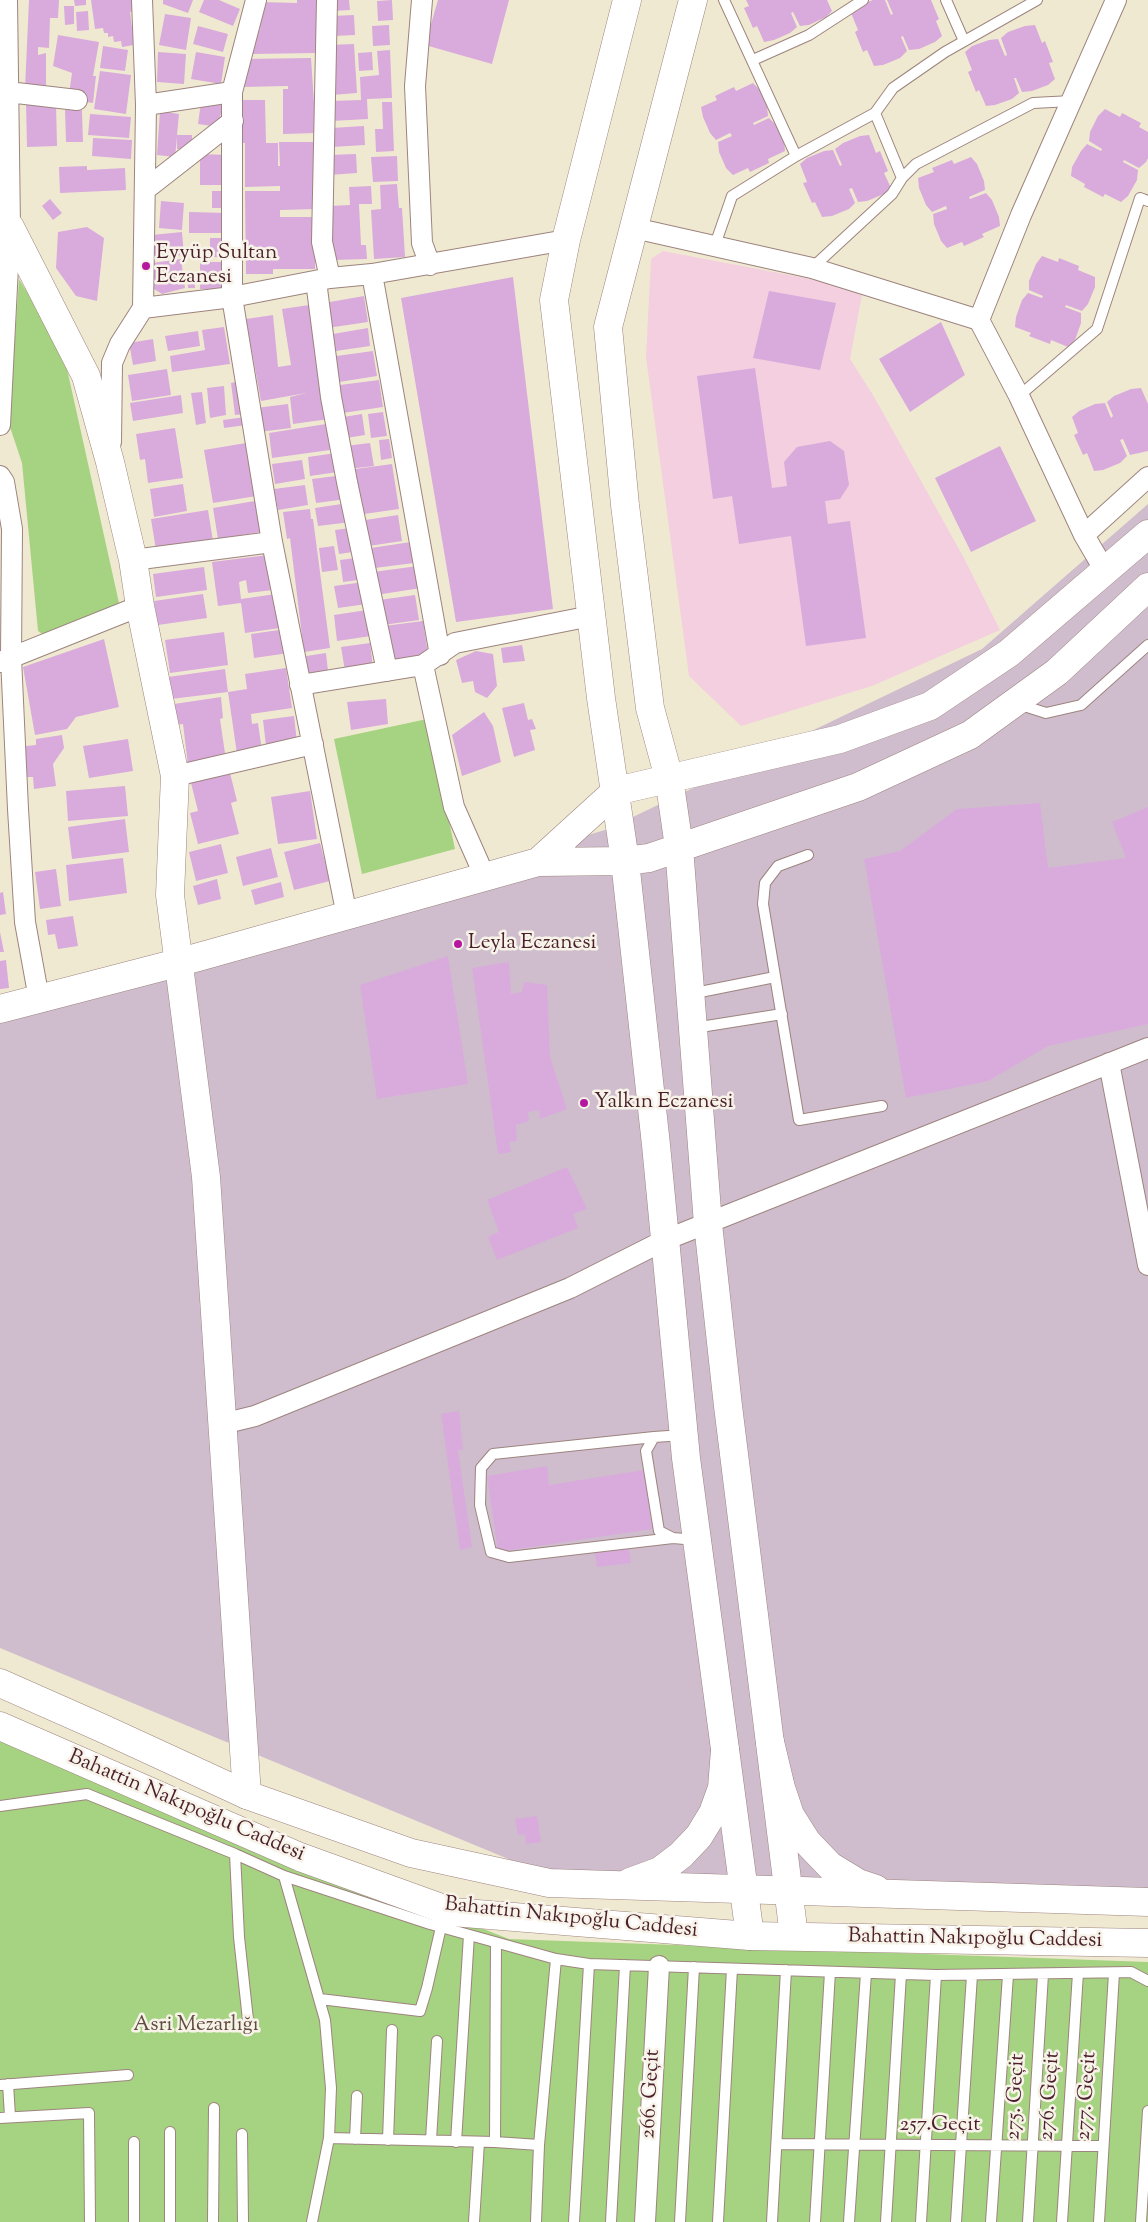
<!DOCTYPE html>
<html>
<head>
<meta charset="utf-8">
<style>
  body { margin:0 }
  canvas { display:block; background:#f0e9d1 }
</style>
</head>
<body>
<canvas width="1148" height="2222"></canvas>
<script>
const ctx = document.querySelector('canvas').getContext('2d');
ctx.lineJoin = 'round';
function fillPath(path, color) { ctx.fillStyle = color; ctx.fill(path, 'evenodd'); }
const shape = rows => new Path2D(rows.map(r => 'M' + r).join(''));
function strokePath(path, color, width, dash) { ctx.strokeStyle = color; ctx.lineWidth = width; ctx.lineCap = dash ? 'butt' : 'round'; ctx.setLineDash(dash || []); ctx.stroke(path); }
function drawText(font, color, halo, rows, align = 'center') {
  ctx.font = font + ' "Sorts Mill Goudy",serif'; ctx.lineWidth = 5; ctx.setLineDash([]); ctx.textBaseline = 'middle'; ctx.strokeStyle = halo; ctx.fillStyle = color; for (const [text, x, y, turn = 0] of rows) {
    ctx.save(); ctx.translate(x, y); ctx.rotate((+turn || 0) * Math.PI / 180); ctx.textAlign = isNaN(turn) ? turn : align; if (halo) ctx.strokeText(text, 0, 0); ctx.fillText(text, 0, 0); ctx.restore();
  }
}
const built = shape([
  [663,251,863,289,850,359,873,395,964,558,1000,630,872,686,741,726,689,676,646,357,651,259]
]);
const industrial = shape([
  [1148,504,1148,1891,542,1873,0,1648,0,1014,608,829,982,649]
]);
const green = shape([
  [19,279,63,351,119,603,110,612,45,636,38,631,22,463,9,424],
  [427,719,455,849,362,874,334,739],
  [0,1739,509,1939,1148,1962,1148,2222,0,2222]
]);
const building = shape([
  [29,0,59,0,58,18,50,18,49,48,38,47,38,55,46,53,46,89,25,88],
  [74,0,86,0,86,5,75,6],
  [91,0,132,0,134,11,130,12,134,45,122,47,121,41,114,42,113,36,108,37,108,33,104,33,103,28,95,29],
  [163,0,193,0,188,13,163,4],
  [204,0,219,0,240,9,233,26,199,12],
  [297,0,316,0,316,3,319,3,316,53,252,54,253,30,260,30,261,2,297,3],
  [333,0,349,0,350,10,333,11],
  [392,0,393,20,378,21,377,1],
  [438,0,509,0,492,64,425,45],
  [746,0,827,0,832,11,826,17,809,25,800,26,793,12,791,13,797,27,790,33,774,40,764,42,757,26,753,28,744,8,749,6],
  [873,0,885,0,891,15,893,14,887,0,931,0,939,19,936,21,942,36,935,42,919,49,909,50,903,36,901,37,907,51,900,58,883,65,874,66,867,50,863,52,855,32,858,30,851,13,858,6],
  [64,6,74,6,74,24,65,25],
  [88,11,89,30,77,31,76,12],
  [165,14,191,18,186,50,159,45],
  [354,15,355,35,334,36,332,16],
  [389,25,390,45,373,46,372,26],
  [1035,25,1042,43,1045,41,1053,62,1049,63,1055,79,1048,85,1032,91,1022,92,1016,78,1014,78,1019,93,1012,99,995,105,986,106,979,90,976,92,968,72,972,70,965,52,972,46,989,40,998,39,1005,56,1007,55,1001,38,1008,32,1025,26],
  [198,26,228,34,223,52,193,44],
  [58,35,99,42,93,76,96,76,93,103,86,102,69,94,72,73,53,66],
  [354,44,357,93,332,95,328,45],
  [103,46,128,50,125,71,100,68],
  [390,50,392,98,367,99,368,119,331,121,330,101,361,100,360,77,379,75,377,51],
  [158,52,186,54,184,84,157,82],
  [196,52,225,57,221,84,191,79],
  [372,52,373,70,359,71,358,53],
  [311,58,316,133,283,134,283,89,288,89,288,86,242,87,242,59],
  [100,71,131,75,126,114,94,109],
  [753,83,760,90,767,106,768,116,753,123,754,125,769,118,776,125,784,142,785,151,768,159,769,163,750,172,748,168,733,175,726,168,719,152,718,142,732,136,730,133,716,140,710,133,703,117,701,107,717,100,715,96,734,87,736,91],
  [241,100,265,100,266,143,278,143,278,166,280,166,279,142,314,142,317,209,280,210,280,217,315,217,315,269,273,269,273,274,246,274,245,191,280,191,280,186,245,187,245,143,241,143],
  [201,102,222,105,219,127,198,124],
  [382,102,392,102,394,151,376,152,375,129,383,129],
  [26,104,56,104,57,146,27,147],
  [1105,109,1120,117,1122,113,1141,123,1139,127,1148,132,1148,158,1146,162,1139,168,1124,160,1123,162,1138,170,1137,180,1128,196,1121,202,1105,194,1103,197,1084,187,1085,184,1071,176,1072,167,1081,151,1087,144,1101,151,1102,149,1089,141,1090,132,1098,116],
  [65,110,82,110,83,142,66,142],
  [160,111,179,114,177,135,192,135,192,149,177,149,177,137,175,157,157,155],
  [90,114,131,117,129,138,88,135],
  [364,126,365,145,332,147,331,128],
  [869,135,876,153,880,151,888,171,884,173,891,188,884,194,867,201,858,202,852,188,849,189,855,203,849,209,832,216,822,217,815,202,812,203,803,183,807,182,800,164,807,158,824,151,833,150,840,166,842,165,835,149,843,143,860,136],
  [93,138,132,140,131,159,92,156],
  [200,154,228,155,228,185,200,185],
  [356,154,357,173,329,175,328,155],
  [397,156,398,181,373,182,371,157],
  [971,157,977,164,984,181,985,190,969,197,970,199,986,193,992,200,999,217,1000,226,982,234,984,237,964,246,962,242,947,248,941,241,934,224,933,214,947,209,946,206,932,212,926,205,919,188,918,178,934,172,932,168,952,160,954,164],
  [87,166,87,170,125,168,126,190,60,193,59,167],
  [397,184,399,208,402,208,405,257,374,259,371,210,381,209,380,185],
  [371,186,372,204,359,204,361,245,366,245,367,259,333,260,329,206,350,205,349,187],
  [212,191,229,191,229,208,212,208],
  [50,199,62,213,53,220,42,206],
  [161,201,184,203,182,230,159,228],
  [189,212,228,213,228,233,189,233],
  [87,227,104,238,97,301,76,296,56,268,58,232],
  [182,232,184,255,154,258,152,235],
  [210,238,225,238,225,257,210,257],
  [1042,256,1058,262,1059,258,1079,266,1078,270,1095,277,1095,287,1088,304,1082,311,1066,305,1065,307,1081,313,1081,323,1075,340,1068,347,1051,340,1050,344,1029,336,1031,333,1015,327,1016,317,1022,300,1028,293,1042,298,1043,296,1029,290,1029,281,1036,264],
  [181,259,185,288,162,294,154,289,153,263],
  [200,262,222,262,222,289,200,289],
  [188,271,194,271,195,288,188,288],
  [513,277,553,609,456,622,401,298],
  [769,291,836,303,820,370,753,358],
  [364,296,368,322,327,328,324,303],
  [316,304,329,419,293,424,290,397,306,393,261,401,246,319,273,315,278,367,291,365,282,309],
  [941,322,965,375,910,412,879,359],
  [224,327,230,364,172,372,170,356,205,350,202,330],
  [368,328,370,346,329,352,327,335],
  [198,331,200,346,168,351,165,336],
  [153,339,156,361,133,365,129,343],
  [373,351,377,376,333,383,329,357],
  [755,368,772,488,787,486,784,462,797,447,830,441,844,451,849,485,840,499,825,501,828,524,850,521,866,638,806,646,791,536,739,544,732,496,713,499,697,376],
  [167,369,171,395,132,401,128,375],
  [379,380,383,407,336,414,332,386],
  [241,381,246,414,235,415,231,383],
  [224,386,226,415,210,418,207,388],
  [1141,388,1148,404,1148,451,1130,455,1123,439,1120,440,1127,456,1120,463,1103,470,1094,471,1087,453,1083,455,1074,435,1078,433,1072,417,1079,411,1095,404,1105,403,1111,418,1113,416,1107,402,1114,396,1131,389],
  [202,392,206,423,196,425,191,393],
  [181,395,183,413,133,421,130,403],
  [288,404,291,428,259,432,256,408],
  [383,412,387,436,371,438,368,414],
  [362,414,365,435,340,439,337,418],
  [245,417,246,425,224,428,223,420],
  [326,424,330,450,272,458,269,433],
  [175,428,183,478,148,483,145,459,140,460,136,434],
  [389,439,392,458,381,460,379,440],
  [252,442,263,495,213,503,204,450],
  [370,443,374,466,348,469,345,446],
  [1000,446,1036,521,971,552,935,478],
  [336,453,338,472,310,476,308,457],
  [302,460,305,479,275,484,272,464],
  [392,464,399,509,357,515,348,470],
  [344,475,347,499,316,503,312,479],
  [183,484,187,511,154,517,150,489],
  [305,485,308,505,278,510,274,489],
  [261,500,266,531,218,539,213,508],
  [348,503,351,522,318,526,315,508],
  [310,509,311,519,313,519,330,648,304,652,290,538,287,539,283,512],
  [208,510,213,541,156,550,151,519],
  [398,515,402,541,362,547,359,521],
  [350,528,353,552,339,554,335,530],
  [411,542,414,563,367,569,364,549],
  [334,546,338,570,322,572,319,548],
  [268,555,273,590,248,593,246,580,239,582,241,599,276,594,280,628,245,633,241,603,218,606,212,562],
  [355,558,358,580,343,582,340,560],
  [418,566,421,588,376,595,373,572],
  [204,567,207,590,156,597,153,574],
  [364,582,367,604,338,608,334,586],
  [203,594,207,618,158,625,154,601],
  [415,595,419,620,383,625,379,600],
  [367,610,371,636,337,641,334,615],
  [423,621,428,654,389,660,384,626],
  [286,629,289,653,254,658,251,634],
  [224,632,228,665,170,673,165,640],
  [104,639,119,707,76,717,67,729,35,735,23,667],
  [370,643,373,667,345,671,341,647],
  [522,645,525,661,503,663,501,648],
  [476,651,493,654,497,686,487,698,475,692,473,681,462,683,456,660],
  [326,653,328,671,308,673,306,656],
  [286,668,292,708,251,714,252,724,258,723,262,751,237,754,228,692,247,689,245,674],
  [225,669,228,692,171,699,168,677],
  [221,697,223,718,220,719,226,760,188,765,183,724,177,725,174,704],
  [386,699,388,724,351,730,347,702],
  [524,703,528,720,532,719,536,729,530,730,535,750,514,757,502,708],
  [484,712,493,726,501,762,462,776,452,735],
  [294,716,297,742,266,746,263,720],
  [62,735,64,748,53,764,56,786,34,789,33,777,26,777,26,746,36,745,36,739],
  [128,739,133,771,89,778,83,746],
  [230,773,237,801,231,803,239,834,198,844,190,813,198,811,191,783],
  [125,786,128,816,68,821,66,791],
  [310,791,317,839,278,844,271,797],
  [1040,803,1048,868,1126,858,1112,822,1148,807,1148,1024,1048,1046,988,1081,906,1098,864,859,900,851,957,809],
  [125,819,129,852,72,859,68,827],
  [320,843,330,881,294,890,284,852],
  [221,844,228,873,196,881,189,852],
  [271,848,278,877,243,886,236,857],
  [123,858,127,893,69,901,66,865],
  [56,869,61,906,40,909,35,872],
  [217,879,221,899,198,905,193,886],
  [281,882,284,897,255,905,251,890],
  [3,892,6,914,0,915,0,893],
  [73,916,78,946,58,949,55,934,48,935,46,920],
  [0,932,4,952,0,952],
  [448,956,468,1084,377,1099,360,985],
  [6,960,9,988,0,989,0,961],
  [509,962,511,994,522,992,524,982,547,985,550,1057,567,1109,540,1119,539,1110,528,1112,529,1121,516,1125,517,1141,509,1142,511,1152,498,1154,472,968],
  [567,1167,587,1209,573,1214,578,1228,497,1260,488,1237,499,1232,487,1200],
  [459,1411,463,1450,458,1450,472,1547,460,1550,441,1414],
  [547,1466,549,1485,644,1470,652,1529,498,1552,487,1476],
  [629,1548,631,1563,597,1567,595,1553],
  [537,1816,541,1842,526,1844,525,1834,518,1835,515,1819]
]);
const lane = shape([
  [724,0,796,156],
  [946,0,964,41],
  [753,60,809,35,863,0],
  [902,178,916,164,1033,103,1072,101],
  [715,245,732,196,796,156,875,113,893,88,945,52,1037,0],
  [812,268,892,194,902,178,875,113],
  [1019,396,1097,329,1140,198,1148,201],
  [1018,704,1046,713,1081,705,1148,645],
  [808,855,778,866,765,883,763,904,799,1120,882,1106],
  [690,994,775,977],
  [694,1028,782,1014],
  [683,1435,654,1437,646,1451,659,1531,673,1538,696,1540],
  [654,1437,493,1454,481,1468,480,1505,491,1552,509,1557,673,1538],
  [0,1806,87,1794,235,1854,284,1876,430,1924,556,1959,589,1964,936,1975,1131,1972,1148,1981],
  [235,1854,239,1937,248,2020],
  [284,1876,325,2020,331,2088,329,2138,312,2222],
  [320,1999,420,2011,427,1988,441,1927],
  [8,2084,10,2116],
  [0,2085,128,2075],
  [0,2118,89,2113,90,2222],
  [242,2134,243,2222],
  [329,2138,495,2142,539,2145],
  [355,2139,357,2096],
  [388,2140,392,2030],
  [431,2140,437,2041],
  [134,2142,134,2222],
  [456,2142,469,1935],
  [495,2142,496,1943],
  [777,2144,1103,2146],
  [170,2222,170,2132],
  [213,2222,214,2108],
  [474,2222,479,2142],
  [536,2222,539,2145,556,1959],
  [574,2222,589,1964],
  [611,2222,625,1965],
  [680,2222,694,1967],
  [718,2222,732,1969],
  [772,2222,786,1970],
  [815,2222,830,1972],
  [849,2222,866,1973],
  [886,2222,901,1974],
  [921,2222,936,1975],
  [956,2222,972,1975],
  [991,2222,1008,1975],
  [1028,2222,1043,1974],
  [1062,2222,1078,1973],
  [1099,2222,1114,1973],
  [1141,2222,1148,2111]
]);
const street = shape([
  [256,0,232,92,232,297,272,542,347,916],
  [327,0,322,242,330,278],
  [422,0,415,86,422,243,430,265],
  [8,92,77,100],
  [146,105,232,92],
  [146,189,233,121],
  [634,228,812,268,979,320,1019,396,1084,535,1105,571],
  [372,274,440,655],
  [316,281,331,397,347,482,387,671],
  [143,308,232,297,330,278,372,274,566,240],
  [979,320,1021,215,1116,0],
  [0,425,10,227,7,0],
  [111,442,112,363,120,344,143,308,146,105,142,0],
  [0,476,4,482,12,529,11,658,18,809,25,922,39,999],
  [1084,535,1148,477],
  [133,560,272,542],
  [0,662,140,606],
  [423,665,454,807,485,877],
  [300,685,423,665,455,643,591,616],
  [175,776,313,744],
  [1109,1063,1148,1265],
  [222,1424,255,1416,570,1288,665,1240,1148,1048],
  [645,2222,659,1966]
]);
const secondary = shape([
  [627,0,566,240,554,300,601,698,625,861,656,1145,686,1458,750,1936],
  [693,0,608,327,625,505,650,708,669,778,679,847,708,1224,728,1406,794,1936],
  [0,216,10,227,86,376,110,462,133,560,140,606,175,776,170,895,206,1177,247,1795],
  [1148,534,1009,653,930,706,840,739,616,791,538,862,625,861,649,858,858,787,970,735,1057,672,1148,587],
  [0,1009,177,963,538,862]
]);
const primary = shape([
  [0,1683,104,1729,247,1795,411,1853,549,1883,1148,1902],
  [0,1726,300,1857,452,1912,750,1936,1148,1943],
  [770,1742,781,1788,790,1815,807,1842,830,1866,858,1883,876,1889],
  [630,1882,660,1871,681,1855,699,1836,713,1813,722,1788,725,1750]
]);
const markers = [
  [146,266,5,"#b5179e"],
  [458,944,5,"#b5179e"],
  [584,1103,5,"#b5179e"]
];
const poiNames = [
  ["Eyyüp Sultan",156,254],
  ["Eczanesi",156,278],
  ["Leyla Eczanesi",468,944],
  ["Yalkın Eczanesi",594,1103]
];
const streetNames = [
  ["Bahattin Nakıpoğlu Caddesi",186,1807,23],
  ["Bahattin Nakıpoğlu Caddesi",571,1919,6],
  ["Bahattin Nakıpoğlu Caddesi",975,1940,1],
  ["266. Geçit",652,2094,-87],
  ["276. Geçit",1051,2096,-86],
  ["277. Geçit",1088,2096,-86],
  ["275. Geçit",1017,2097,-87],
  ["257.Geçit",940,2126]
];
const parkNames = [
  ["Asri Mezarlığı",196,2026]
];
fillPath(built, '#f3cfdf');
fillPath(industrial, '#cfbdce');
fillPath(green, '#a6d381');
fillPath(building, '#d9abdc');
strokePath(lane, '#9d847e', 12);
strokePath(street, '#9d847e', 22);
strokePath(secondary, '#9d847e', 29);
strokePath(primary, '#9d847e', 29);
strokePath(lane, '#fff', 10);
strokePath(street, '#fff', 20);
strokePath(secondary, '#fff', 28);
strokePath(primary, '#fff', 28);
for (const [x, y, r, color] of markers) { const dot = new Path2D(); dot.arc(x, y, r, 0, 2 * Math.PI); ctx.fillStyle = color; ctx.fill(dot); strokePath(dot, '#f7f3e8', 2); }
drawText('21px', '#4a1f2b', '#f7f3e8', poiNames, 'left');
drawText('21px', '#4a1f2b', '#f7f3e8', streetNames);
drawText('21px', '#614c40', '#f7f3e8', parkNames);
</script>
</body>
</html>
